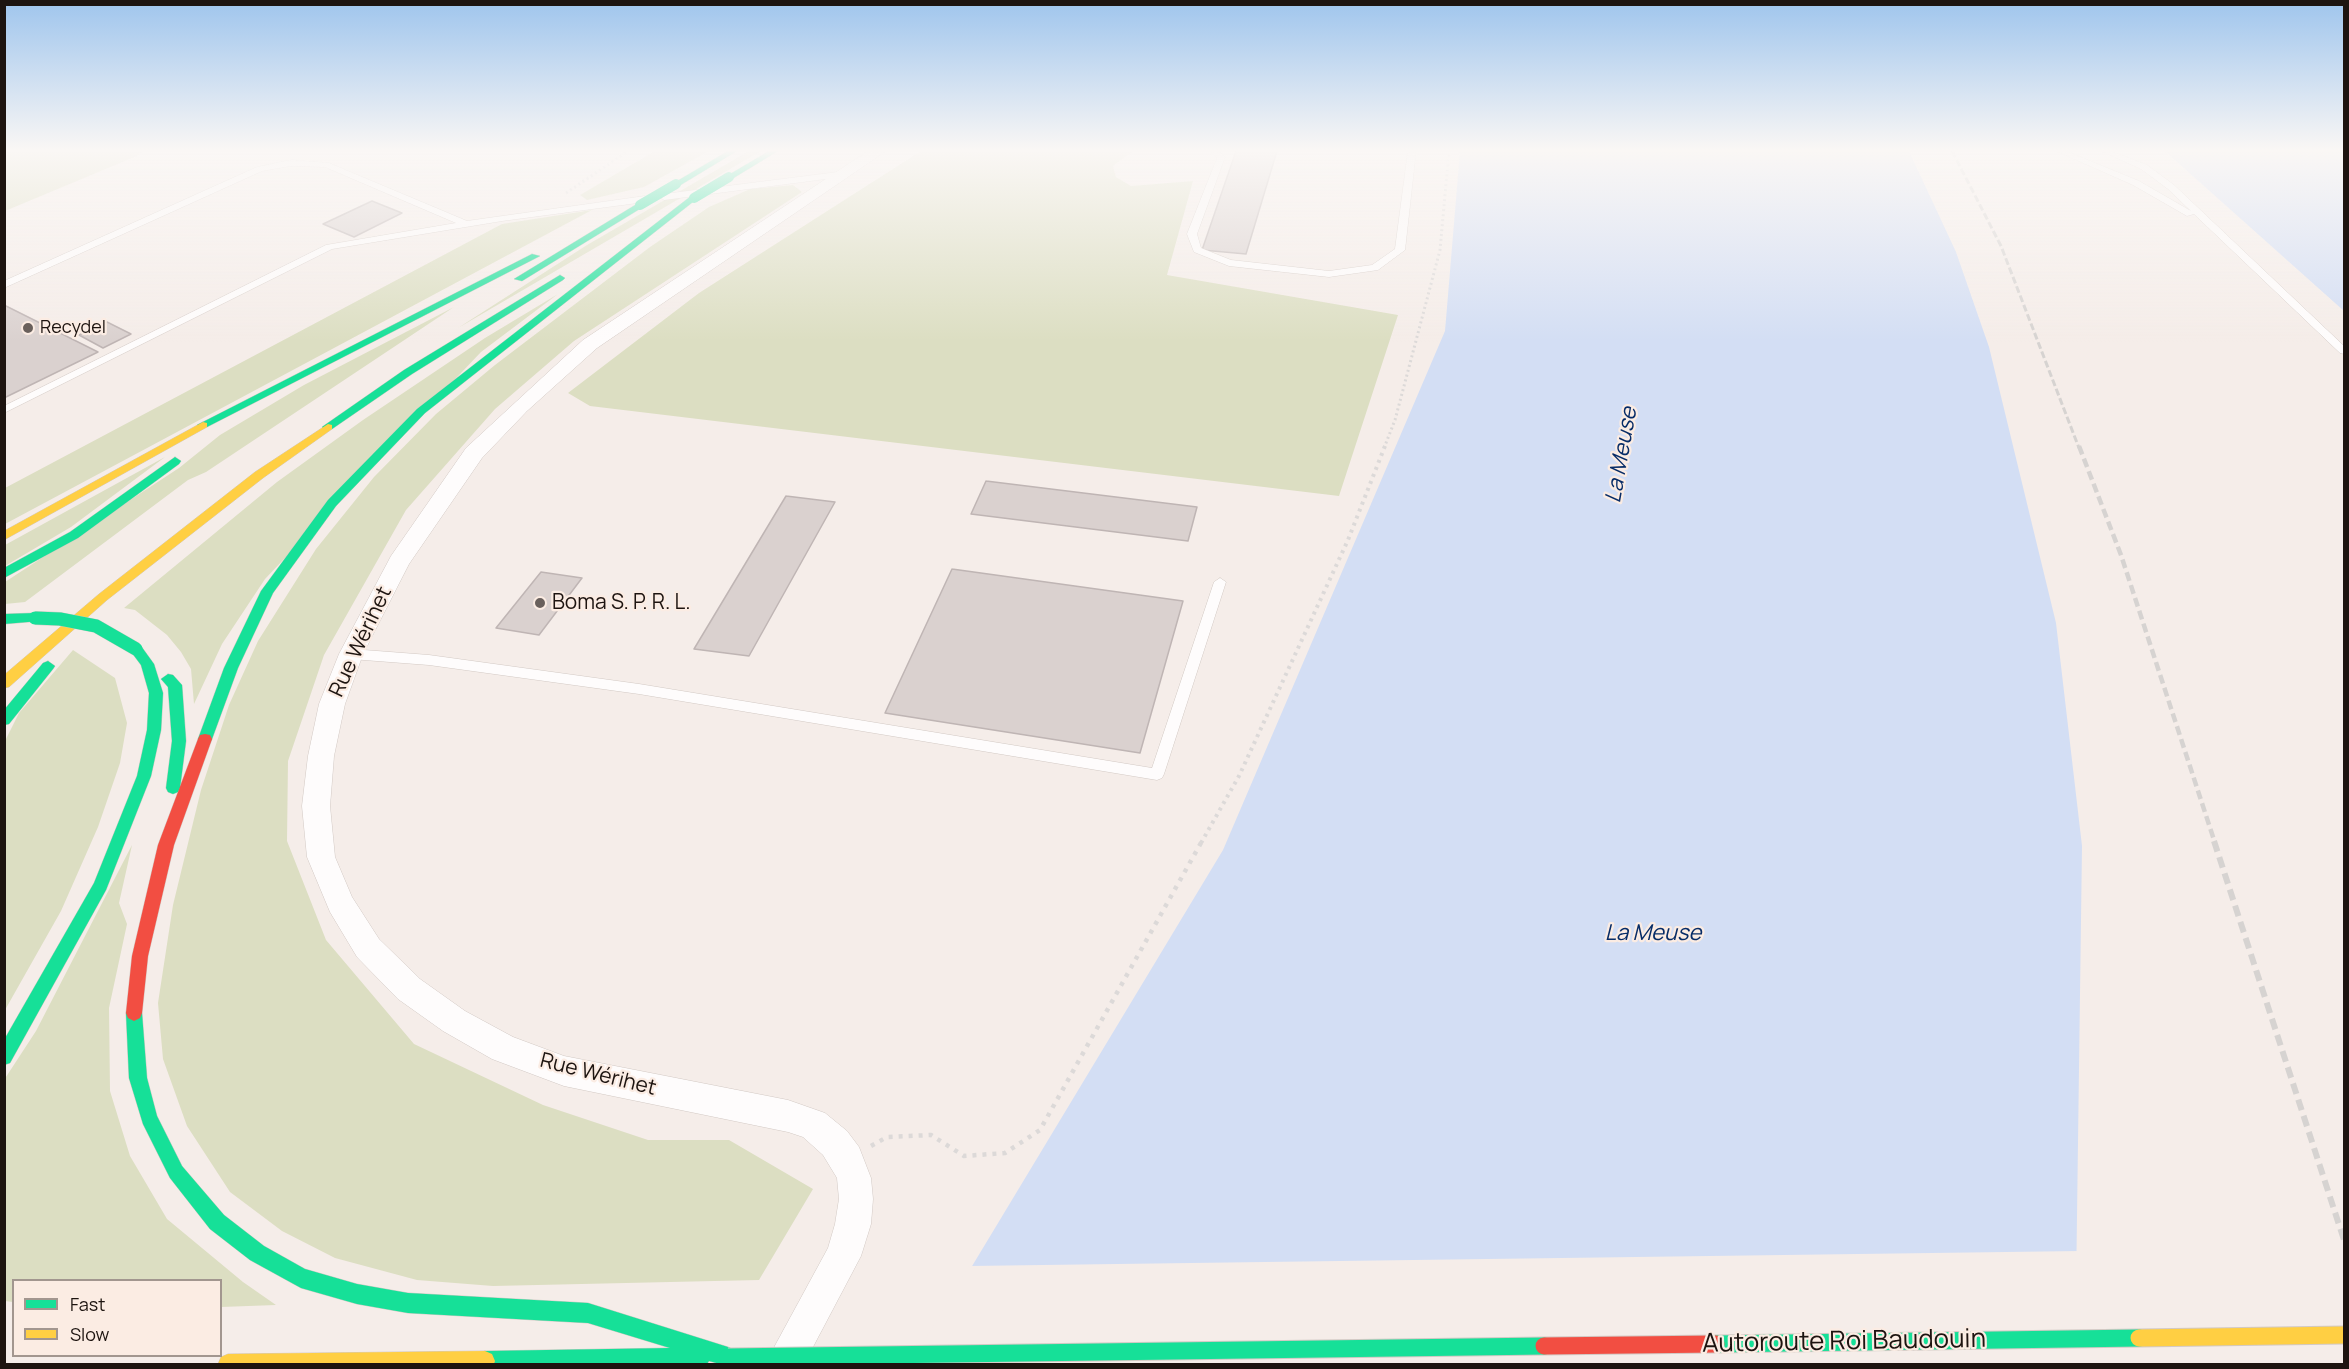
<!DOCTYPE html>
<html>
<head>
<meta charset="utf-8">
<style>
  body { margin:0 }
  #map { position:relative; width:2349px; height:1369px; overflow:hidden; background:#f5ede9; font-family:Manrope,sans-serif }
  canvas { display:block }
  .frame { position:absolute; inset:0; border:6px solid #1d1410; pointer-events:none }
  .legend { position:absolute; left:12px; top:1279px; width:210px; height:78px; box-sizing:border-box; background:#fbece3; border:2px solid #a2968f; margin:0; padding:8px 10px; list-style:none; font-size:18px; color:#1d1410 }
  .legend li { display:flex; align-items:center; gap:12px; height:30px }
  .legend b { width:30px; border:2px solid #a2968f }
</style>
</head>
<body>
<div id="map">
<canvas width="2349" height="1369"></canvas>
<div class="frame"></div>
<ul class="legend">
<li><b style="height:8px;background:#16e098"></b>Fast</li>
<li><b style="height:8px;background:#ffcf43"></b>Slow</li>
</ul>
</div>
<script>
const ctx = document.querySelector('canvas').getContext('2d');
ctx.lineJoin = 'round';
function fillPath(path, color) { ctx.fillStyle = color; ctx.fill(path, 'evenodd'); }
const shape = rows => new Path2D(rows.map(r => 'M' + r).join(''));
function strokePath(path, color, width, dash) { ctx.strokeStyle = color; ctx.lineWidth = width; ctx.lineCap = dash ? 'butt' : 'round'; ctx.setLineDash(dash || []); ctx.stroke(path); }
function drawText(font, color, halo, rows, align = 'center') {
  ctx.font = font + ' Manrope,sans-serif'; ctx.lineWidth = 4.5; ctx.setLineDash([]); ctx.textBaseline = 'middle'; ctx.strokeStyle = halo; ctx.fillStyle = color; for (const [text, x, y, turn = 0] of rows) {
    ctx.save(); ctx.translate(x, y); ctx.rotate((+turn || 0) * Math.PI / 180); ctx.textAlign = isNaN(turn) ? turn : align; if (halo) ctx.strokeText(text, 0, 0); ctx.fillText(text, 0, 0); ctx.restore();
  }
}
const green = shape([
  [5,151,143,151,137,156,5,211],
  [655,151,709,151,644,187,587,200,580,195],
  [749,151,761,151,458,328,587,245],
  [921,151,1133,151,1113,166,1116,177,1131,186,1193,181,1167,275,1398,315,1339,496,590,406,568,393,699,293],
  [793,185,802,192,574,341,495,409,406,510,324,655,288,761,287,841,326,940,414,1044,543,1105,648,1140,729,1140,813,1189,759,1280,493,1286,417,1280,335,1258,282,1231,230,1192,187,1126,163,1059,158,1003,173,905,201,790,229,705,258,641,316,549,374,477,436,414,495,365,650,247,709,207,750,189],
  [592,210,5,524,5,488,502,224],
  [558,294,481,352,265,579,222,644,194,704,191,669,181,652,167,635,135,610,124,608,277,482,363,420,485,338],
  [454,307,206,472,188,480,25,602,5,604,5,582,179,468,220,435,304,385],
  [165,457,71,527,5,566,5,545],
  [73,650,115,678,127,723,120,763,98,827,61,911,5,1010,4,743,19,713],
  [132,845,119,903,127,924,109,1008,110,1091,130,1156,167,1219,243,1282,276,1305,221,1307,220,1280,14,1280,13,1302,5,1301,4,1080,36,1031]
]);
const water = shape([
  [1460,151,1909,151,1956,252,1989,347,2056,623,2082,846,2075,1364,913,1364,1223,850,1445,331],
  [2164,151,2344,151,2344,311,2167,153]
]);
const pier = shape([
  [2080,1251,2078,1364,910,1364,969,1266]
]);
const building = shape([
  [1236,151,1277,151,1246,254,1202,250,1236,151],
  [372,201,402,213,354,237,323,224,372,201],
  [4,305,98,352,4,398,4,305],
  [107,322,131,334,103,348,79,335,107,322],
  [986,481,1197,507,1188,541,971,514,986,481],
  [786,496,835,502,749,656,694,649,786,496],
  [952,569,1183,601,1140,753,885,713,952,569],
  [541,572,582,578,539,635,496,628,541,572]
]);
const pathFar2 = shape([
  [566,193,628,151],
  [1384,448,1395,420,1440,250,1449,151]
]);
const pathFar1 = shape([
  [1201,843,1239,776,1348,540,1385,446]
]);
const path = shape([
  [871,1146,887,1137,931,1135,964,1156,1005,1153,1040,1130,1202,841]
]);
const lane = shape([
  [1210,151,1219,151,1225,157,1197,234,1201,248,1231,260,1329,271,1372,265,1395,249,1408,151,1416,151,1405,250,1378,270,1329,277,1229,266,1194,252,1187,234,1217,158,1210,151],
  [2056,151,2066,151,2139,181,2191,211,2168,189,2141,169,2101,151,2111,151,2147,165,2174,185,2344,346,2344,354,2340,353,2194,214,2187,216,2133,185,2056,151],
  [291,160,329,163,467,221,645,196,649,199,645,202,502,221,332,249,4,413,4,406,326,245,456,223,325,167,291,166,262,171,4,288,4,281,257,167,291,160],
  [838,172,842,175,841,177,664,200,660,197,664,194,838,172],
  [1220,578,1226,582,1164,774,1162,778,1157,780,639,694,429,665,351,659,344,654,351,649,429,655,639,684,1152,768,1214,582,1220,578]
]);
const street = shape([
  [868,151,886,151,597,348,527,411,482,458,409,564,363,654,345,704,334,756,330,806,335,857,352,897,379,939,420,979,465,1011,513,1037,564,1056,788,1100,825,1113,847,1131,859,1147,871,1178,873,1199,871,1224,861,1256,804,1364,765,1364,828,1248,835,1224,839,1199,837,1178,823,1155,803,1137,788,1132,564,1086,492,1059,443,1031,398,999,357,957,330,912,307,857,302,806,308,756,319,704,339,654,391,556,466,448,583,340,868,151]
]);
const fast = shape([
  [728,151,737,151,679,186,672,184,728,151],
  [769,151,778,151,732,179,725,177,769,151],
  [691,196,698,198,425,413,336,506,273,593,238,668,212,739,210,743,205,744,200,743,198,739,224,668,261,591,328,500,417,409,691,196],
  [640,202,644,205,643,207,522,281,514,279,640,202],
  [532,254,540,256,207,427,199,427,197,425,532,254],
  [560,275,565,278,563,280,412,374,332,429,324,429,322,427,404,370,560,275],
  [175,457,181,461,179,464,78,538,4,578,4,568,70,532,175,457],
  [35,613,40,615,41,618,40,621,4,624,4,614,35,613],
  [136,644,141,646,154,664,163,693,161,730,151,776,106,890,10,1063,4,1065,4,1040,94,883,137,776,147,730,149,693,141,665,129,649,136,644],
  [48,661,55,666,53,669,9,724,4,725,4,710,43,663,48,661],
  [168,674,173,675,182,685,186,741,180,788,178,792,173,794,168,792,166,788,172,741,168,687,161,679,168,674],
  [134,1005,140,1008,142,1013,147,1078,157,1116,182,1166,224,1215,264,1246,305,1269,357,1284,408,1293,588,1303,728,1347,735,1350,738,1357,735,1364,720,1364,709,1361,707,1364,476,1364,475,1361,478,1354,485,1351,670,1348,588,1323,408,1313,357,1304,301,1288,250,1260,210,1229,170,1178,143,1124,129,1078,126,1013,128,1008,134,1005]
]);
const slow = shape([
  [203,422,207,423,207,427,4,540,4,531,203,422],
  [328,424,332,425,332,429,263,478,107,600,9,687,4,688,4,675,99,594,255,472,328,424],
  [485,1351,492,1354,495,1361,494,1364,218,1364,221,1357,228,1354,485,1351]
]);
const jam = shape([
  [205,734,210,735,212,739,174,845,148,956,142,1013,140,1018,134,1021,128,1018,126,1013,132,956,158,845,198,739,200,735,205,734]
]);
const railFar2 = shape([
  [1952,151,2001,246,2079,448]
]);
const railFar1 = shape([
  [2079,446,2121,555,2215,843]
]);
const rail = shape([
  [2214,841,2344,1240]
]);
const fastBridgeFar2 = shape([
  [694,198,729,177],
  [640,205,676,184]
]);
const fastBridgeFar1 = shape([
  [35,618,60,619,96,626,136,649]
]);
const fastBridge = shape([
  [1716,1344,2139,1338],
  [728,1357,1544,1346]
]);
const slowBridge = shape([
  [2139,1338,2344,1335]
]);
const jamBridge = shape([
  [1544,1346,1716,1344]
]);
const markers = [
  [28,328,6,"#69605c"],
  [540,603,6,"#69605c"]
];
const farPoinames = [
  ["Recydel",40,328]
];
const poiNames = [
  ["Boma S. P. R. L.",552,603]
];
const streetNames = [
  ["Rue Wérihet",361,642,-65],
  ["Rue Wérihet",598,1075,14]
];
const waterNames = [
  ["La Meuse",1622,455,-80],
  ["La Meuse",1653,934]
];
const nearStreetnames = [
  ["Autoroute Roi Baudouin",1844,1342,-1]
];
fillPath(green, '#dcdec2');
fillPath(water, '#d3def4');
fillPath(pier, '#f5ede9');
fillPath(building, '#dad1cf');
strokePath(building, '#bfb5b4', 1.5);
strokePath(lane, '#d2c9c4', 1);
strokePath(street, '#d2c9c4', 1);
strokePath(fast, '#d2c9c4', 1);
strokePath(slow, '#d2c9c4', 1);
strokePath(jam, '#d2c9c4', 1);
strokePath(pathFar2, '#dcd9d8', 3, [2, 3]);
strokePath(pathFar1, '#dcd9d8', 4, [3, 4.5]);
strokePath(path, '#dcd9d8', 4.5, [4, 6]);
fillPath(lane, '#fefcfc');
fillPath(street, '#fefcfc');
fillPath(fast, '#16e098');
fillPath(slow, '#ffcf43');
fillPath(jam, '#f24e42');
strokePath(railFar2, '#d6d3d1', 3, [7, 3]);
strokePath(railFar1, '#d6d3d1', 4.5, [9, 4.5]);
strokePath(rail, '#d6d3d1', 6, [11, 6]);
strokePath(fastBridgeFar2, '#d2c9c4', 10, []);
strokePath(fastBridgeFar1, '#d2c9c4', 14, []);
strokePath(fastBridge, '#d2c9c4', 19, []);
strokePath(slowBridge, '#d2c9c4', 19, []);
strokePath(jamBridge, '#d2c9c4', 19, []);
strokePath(fastBridgeFar2, '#16e098', 10);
strokePath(fastBridgeFar1, '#16e098', 13);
strokePath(fastBridge, '#16e098', 17);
strokePath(slowBridge, '#ffcf43', 17);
strokePath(jamBridge, '#f24e42', 17);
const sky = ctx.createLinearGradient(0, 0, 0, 342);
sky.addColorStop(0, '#9fc5ed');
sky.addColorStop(0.44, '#faf7f5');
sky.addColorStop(1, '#faf7f500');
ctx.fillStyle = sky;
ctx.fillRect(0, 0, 2349, 342);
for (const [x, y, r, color] of markers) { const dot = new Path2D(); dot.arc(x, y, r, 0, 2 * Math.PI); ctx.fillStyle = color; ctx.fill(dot); strokePath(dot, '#fbece3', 2); }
drawText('18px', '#1d1410', '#fbece3', farPoinames, 'left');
drawText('21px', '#1d1410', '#fbece3', poiNames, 'left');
drawText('21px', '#1d1410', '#fbece3', streetNames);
drawText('italic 22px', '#072c67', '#fbece3', waterNames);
drawText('26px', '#1d1410', '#fbece3', nearStreetnames);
</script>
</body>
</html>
